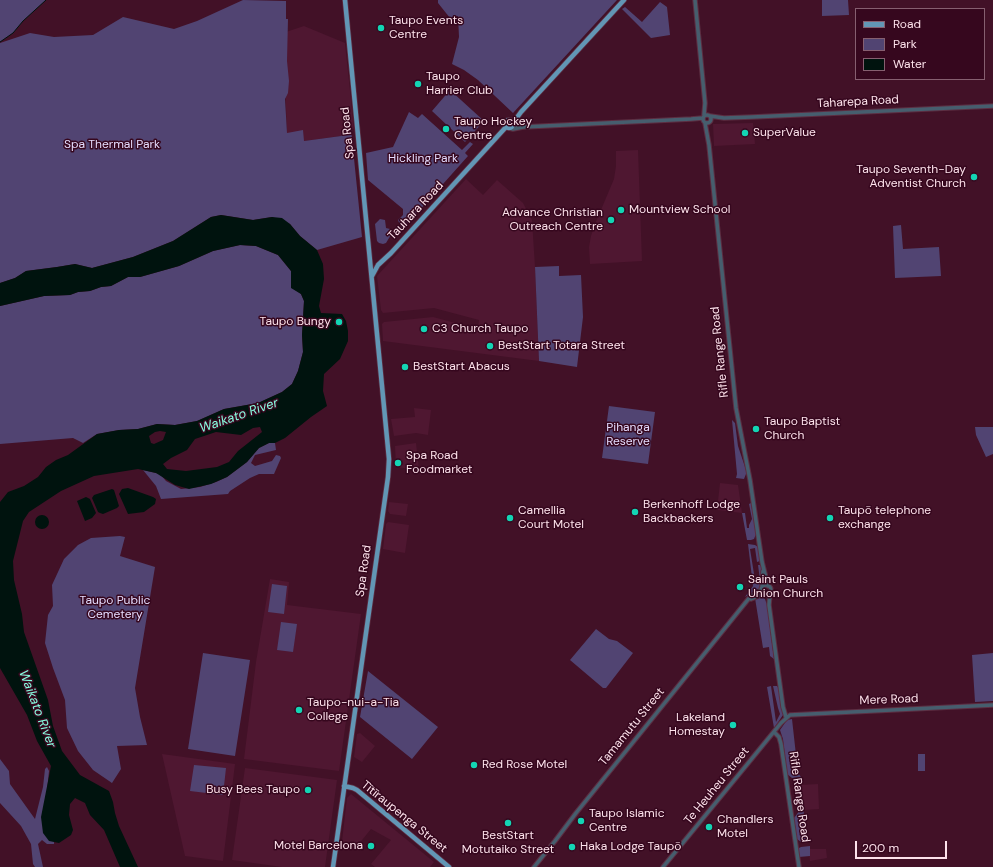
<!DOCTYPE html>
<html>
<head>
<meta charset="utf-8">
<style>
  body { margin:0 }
  #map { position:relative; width:993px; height:867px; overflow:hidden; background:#421127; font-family:"DM Sans",sans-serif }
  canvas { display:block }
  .legend { position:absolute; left:855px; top:8px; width:130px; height:72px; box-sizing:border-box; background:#36071e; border:1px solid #865f70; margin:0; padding:5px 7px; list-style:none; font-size:12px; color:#fde2eb }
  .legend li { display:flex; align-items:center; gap:8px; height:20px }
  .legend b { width:20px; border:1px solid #865f70 }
  .scale { position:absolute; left:855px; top:841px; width:92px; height:18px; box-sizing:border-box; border:2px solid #fde2eb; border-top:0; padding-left:5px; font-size:12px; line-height:14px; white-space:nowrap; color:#fde2eb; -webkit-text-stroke:3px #36071e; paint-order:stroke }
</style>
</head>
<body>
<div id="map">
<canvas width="993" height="867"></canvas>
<ul class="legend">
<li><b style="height:5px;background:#6296b5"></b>Road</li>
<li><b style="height:11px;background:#514472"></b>Park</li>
<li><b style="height:11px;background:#00130e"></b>Water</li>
</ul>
<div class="scale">200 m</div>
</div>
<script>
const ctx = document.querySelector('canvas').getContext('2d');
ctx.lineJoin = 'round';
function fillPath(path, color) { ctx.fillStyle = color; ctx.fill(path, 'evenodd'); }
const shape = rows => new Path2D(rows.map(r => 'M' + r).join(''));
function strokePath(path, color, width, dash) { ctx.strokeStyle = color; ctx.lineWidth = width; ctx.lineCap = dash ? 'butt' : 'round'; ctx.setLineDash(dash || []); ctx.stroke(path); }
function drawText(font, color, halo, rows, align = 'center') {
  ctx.font = font + ' "DM Sans",sans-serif'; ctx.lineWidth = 3; ctx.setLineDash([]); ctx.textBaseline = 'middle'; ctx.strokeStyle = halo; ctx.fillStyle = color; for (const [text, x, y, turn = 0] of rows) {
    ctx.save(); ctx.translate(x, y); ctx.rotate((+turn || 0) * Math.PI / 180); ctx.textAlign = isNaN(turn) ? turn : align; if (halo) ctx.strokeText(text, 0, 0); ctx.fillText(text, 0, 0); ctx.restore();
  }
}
const built = shape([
  [304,26,345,43,354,129,349,128,341,136,304,141,287,133,285,83,286,32],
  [753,123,755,144,714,146,713,124],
  [638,150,642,261,590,264,589,247,591,236,595,224,614,179,616,166,616,151],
  [466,179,483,195,497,180,523,203,532,220,535,267,539,361,383,341,382,324,384,322,433,317,478,329,479,320,434,308,383,313,381,310,377,276],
  [414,408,431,410,428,435,416,433,394,436,391,419,415,417],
  [416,443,419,470,396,467,395,446],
  [720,483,738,485,742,513,717,510],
  [389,502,408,504,406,516,390,514,388,511],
  [388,522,409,525,405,553,383,549,386,524],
  [270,579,289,582,287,605,361,614,339,771,244,759,256,662],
  [360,733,375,746,362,762,354,757,357,734],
  [162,754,235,764,223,861,185,856],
  [245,768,337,780,325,867,282,867,232,860],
  [818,784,819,809,804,810,800,785],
  [351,794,434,862,430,867,375,867,371,864,391,840,371,829,354,850,342,841,347,798],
  [810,849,826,849,827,858,810,861,809,851]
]);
const green = shape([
  [0,0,46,0,23,21,13,33,0,42],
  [243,0,286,1,286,19,288,19,287,61,289,81,288,93,285,99,287,133,303,130,304,141,341,136,349,128,351,129,362,237,317,250,300,236,290,224,272,217,253,220,221,215,211,217,173,241,133,257,92,268,75,264,57,267,26,271,15,278,0,283,0,43,30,33,54,37,93,35,123,17,174,29,197,21],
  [438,0,617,0,513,113,478,80,464,70,452,64,459,37,458,16,450,18,438,3],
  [822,0,848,0,849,15,822,16],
  [660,2,667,7,670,35,651,38,622,9,625,7,642,22],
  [450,90,484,121,465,142,432,111],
  [409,112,418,118,422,114,462,150,470,142,473,144,465,153,468,156,402,230,398,220,403,215,403,209,368,180,366,153,393,147],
  [380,219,385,220,386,228,390,229,392,233,386,243,383,244,379,243,377,241,375,224],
  [901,225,903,249,939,247,941,276,895,278,893,226],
  [240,245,256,246,278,255,291,271,291,287,301,294,304,301,302,335,303,352,298,371,292,384,282,392,258,403,224,409,197,421,175,425,157,424,138,429,119,430,97,434,83,443,73,438,0,444,0,306,44,296,70,295,78,292,90,291,101,287,111,286,128,277,140,277,179,266,213,251],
  [559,266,559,276,581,275,583,317,577,367,539,361,535,267],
  [609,406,655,412,648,464,602,458],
  [732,420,735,423,738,446,746,470,746,474,744,479,736,478,737,474],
  [975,427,993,427,993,454,986,457,976,435],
  [269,443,275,443,276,450,255,455,251,463,255,466,272,461,276,455,280,456,281,458,274,474,259,474,250,478,230,491,228,494,161,499,156,486,143,470,160,474,166,481,181,489,200,487,216,482,227,477,247,462,259,448],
  [751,503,756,534,754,539,751,540,747,540,742,513,745,513,747,528,749,528,749,525,752,519,749,504],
  [120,536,125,537,120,556,155,567,135,688,140,717,147,745,117,746,121,769,112,783,93,770,78,751,67,728,65,700,53,668,45,643,48,615,53,606,52,585,64,559,78,545,91,538],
  [748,544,755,545,758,547,760,561,757,562,755,548,750,549,755,580,760,580,758,565,761,565,762,577,759,589,745,597,753,586],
  [272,584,287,586,284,614,268,612],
  [762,596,765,599,767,605,774,659,770,656,769,647,763,648,755,598],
  [281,622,297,624,293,652,277,650],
  [596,629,609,639,617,641,633,653,606,688,603,688,570,660],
  [203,653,250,660,235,756,188,749],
  [993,653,993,701,975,702,972,655],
  [368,671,438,727,412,759,360,717],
  [771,686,776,722,780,714,778,708,773,686,777,686,779,689,783,715,774,728,767,687],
  [792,719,798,773,801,777,792,778,787,774,783,739,780,730,787,720],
  [918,754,925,754,925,771,918,771],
  [0,759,9,771,10,784,35,819,43,787,45,769,47,767,49,771,44,820,54,837,54,844,47,844,42,840,38,844,43,867,35,867,33,864,31,844,21,826,0,803],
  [194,765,226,768,223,795,190,791],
  [803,806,807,839,810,842,801,842,797,839,794,818],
  [810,846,810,856,799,857,799,848,801,847]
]);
const water = shape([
  [221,215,253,220,272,217,282,218,290,224,300,236,317,250,323,264,324,279,319,306,321,313,342,314,346,321,348,331,348,341,340,359,324,374,323,391,327,406,311,417,285,438,275,443,269,443,259,448,247,462,227,477,211,484,189,489,175,485,156,473,138,469,94,476,61,491,29,512,23,521,13,561,14,580,22,614,24,632,48,700,53,726,62,751,80,775,109,791,113,802,115,813,119,826,138,867,120,867,104,830,90,815,85,803,75,798,70,804,69,815,73,830,71,835,59,843,49,841,43,833,41,817,51,766,37,741,27,715,0,668,0,502,8,492,24,486,38,477,46,467,56,460,68,455,97,434,119,430,138,429,157,424,175,425,197,421,224,409,258,403,282,392,292,384,298,371,303,352,302,335,304,301,301,294,291,288,291,271,278,255,256,246,240,245,213,251,179,266,140,277,128,277,111,286,101,287,90,291,78,292,70,295,44,296,0,306,0,283,15,278,26,271,57,267,75,264,92,268,133,257,173,241,211,217],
  [260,427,262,432,238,451,229,462,217,467,186,471,167,469,163,464,171,458,187,450,195,439,216,432,241,435,253,428],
  [160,431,166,432,163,440,154,444,151,443,149,436,155,432],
  [128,488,153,497,156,499,155,504,144,512,128,514,119,494,122,489],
  [112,489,114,490,119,506,117,508,103,514,100,513,98,512,92,498,94,495],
  [86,497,90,499,96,513,92,518,85,521,77,501],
  '35 522a7 7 0 1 1 14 0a7 7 0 1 1-14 0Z'
]);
const stream = shape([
  [0,42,13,33,23,21,46,0]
]);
const minor = shape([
  [695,0,705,103,704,115],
  '703 119a4 4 0 1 1 8 0a4 4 0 1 1-8 0Z',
  [710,116,724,118,752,117,993,106],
  [705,123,709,145,736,408,750,480,762,562,768,586],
  [513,124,523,127],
  [509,128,513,129,523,127,691,119,703,118],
  '761 590a5 5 0 1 1 10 0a5 5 0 1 1-10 0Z',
  [762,587,763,571],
  [770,593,769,605,783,707,786,717],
  [751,599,763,594],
  [774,732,779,737,781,744,799,867],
  [534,867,555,841,576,813,750,597,761,590],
  [663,867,781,723,790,715,993,705]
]);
const major = shape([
  '505 124a4 4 0 1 1 8 0a4 4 0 1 1-8 0Z',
  [513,123,521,112,624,0],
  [372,276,378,265,391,253,506,127],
  [344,786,353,788,357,790,449,867],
  [333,867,388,477,389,459,345,0]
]);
const markers = [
  [381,28,4,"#13d5b4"],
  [418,84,4,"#13d5b4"],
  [446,129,4,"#13d5b4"],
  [745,133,4,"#13d5b4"],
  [974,177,4,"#13d5b4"],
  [621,210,4,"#13d5b4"],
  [611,220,4,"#13d5b4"],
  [339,322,4,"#13d5b4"],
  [424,329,4,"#13d5b4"],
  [490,346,4,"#13d5b4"],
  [405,367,4,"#13d5b4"],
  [756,429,4,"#13d5b4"],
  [398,463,4,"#13d5b4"],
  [635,512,4,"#13d5b4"],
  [510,518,4,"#13d5b4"],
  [830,518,4,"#13d5b4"],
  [740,587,4,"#13d5b4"],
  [299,710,4,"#13d5b4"],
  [733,725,4,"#13d5b4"],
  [474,765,4,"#13d5b4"],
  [308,790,4,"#13d5b4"],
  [581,821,4,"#13d5b4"],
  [508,823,4,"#13d5b4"],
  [709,827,4,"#13d5b4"],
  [371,846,4,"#13d5b4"],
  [572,847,4,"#13d5b4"]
];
const poiNames = [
  ["Taupo Events",389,21],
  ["Centre",389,35],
  ["Taupo",426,77],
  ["Harrier Club",426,91],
  ["Taupo Hockey",454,122],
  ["Centre",454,136],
  ["SuperValue",753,133],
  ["Taupo Seventh-Day",966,170,"right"],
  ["Adventist Church",966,184,"right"],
  ["Mountview School",629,210],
  ["Advance Christian",603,213,"right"],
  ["Outreach Centre",603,227,"right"],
  ["Taupo Bungy",331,322,"right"],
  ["C3 Church Taupo",432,329],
  ["BestStart Totara Street",498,346],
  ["BestStart Abacus",413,367],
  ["Taupo Baptist",764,422],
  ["Church",764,436],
  ["Spa Road",406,456],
  ["Foodmarket",406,470],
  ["Berkenhoff Lodge",643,505],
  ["Backbackers",643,519],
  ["Camellia",518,511],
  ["Court Motel",518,525],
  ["Taupō telephone",838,511],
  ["exchange",838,525],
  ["Saint Pauls",748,580],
  ["Union Church",748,594],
  ["Taupo-nui-a-Tia",307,703],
  ["College",307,717],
  ["Lakeland",725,718,"right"],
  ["Homestay",725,732,"right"],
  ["Red Rose Motel",482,765],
  ["Busy Bees Taupo",300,790,"right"],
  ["Taupo Islamic",589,814],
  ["Centre",589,828],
  ["Chandlers",717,820],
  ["Motel",717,834],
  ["BestStart",508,836,"center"],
  ["Motutaiko Street",508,850,"center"],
  ["Motel Barcelona",363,846,"right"],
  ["Haka Lodge Taupō",580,847]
];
const streetNames = [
  ["Taharepa Road",858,102,-3],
  ["Spa Road",348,133,-96],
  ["Tauhara Road",416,211,-47],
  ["Rifle Range Road",720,352,-96],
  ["Spa Road",364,571,-82],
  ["Mere Road",889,700,-2],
  ["Tamamutu Street",632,727,-51],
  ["Te Heuheu Street",717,786,-51],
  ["Rifle Range Road",799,797,82],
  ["Tītīraupenga Street",404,817,39]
];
const parkNames = [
  ["Spa Thermal Park",112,145],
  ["Hickling Park",423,159],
  ["Pihanga",628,428],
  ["Reserve",628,442],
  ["Taupo Public",115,601],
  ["Cemetery",115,615]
];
const waterNames = [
  ["Waikato River",239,416,-19],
  ["Waikato River",37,709,69]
];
fillPath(built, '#4f1731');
fillPath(green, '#514472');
fillPath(water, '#00130e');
strokePath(stream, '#00130e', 1);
strokePath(minor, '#5c2e42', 5.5);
strokePath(major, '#5c2e42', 6);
strokePath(minor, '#465e6e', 3.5);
strokePath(major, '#6296b5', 4.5);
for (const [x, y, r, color] of markers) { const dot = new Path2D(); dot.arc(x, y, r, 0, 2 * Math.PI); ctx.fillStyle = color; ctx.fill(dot); strokePath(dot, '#36071e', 1.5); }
drawText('12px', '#fde2eb', '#36071e', poiNames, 'left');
drawText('12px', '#fde2eb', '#36071e', streetNames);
drawText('12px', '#e4dcfe', '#36071e', parkNames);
drawText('italic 13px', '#87fde0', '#36071e', waterNames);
</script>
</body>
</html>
